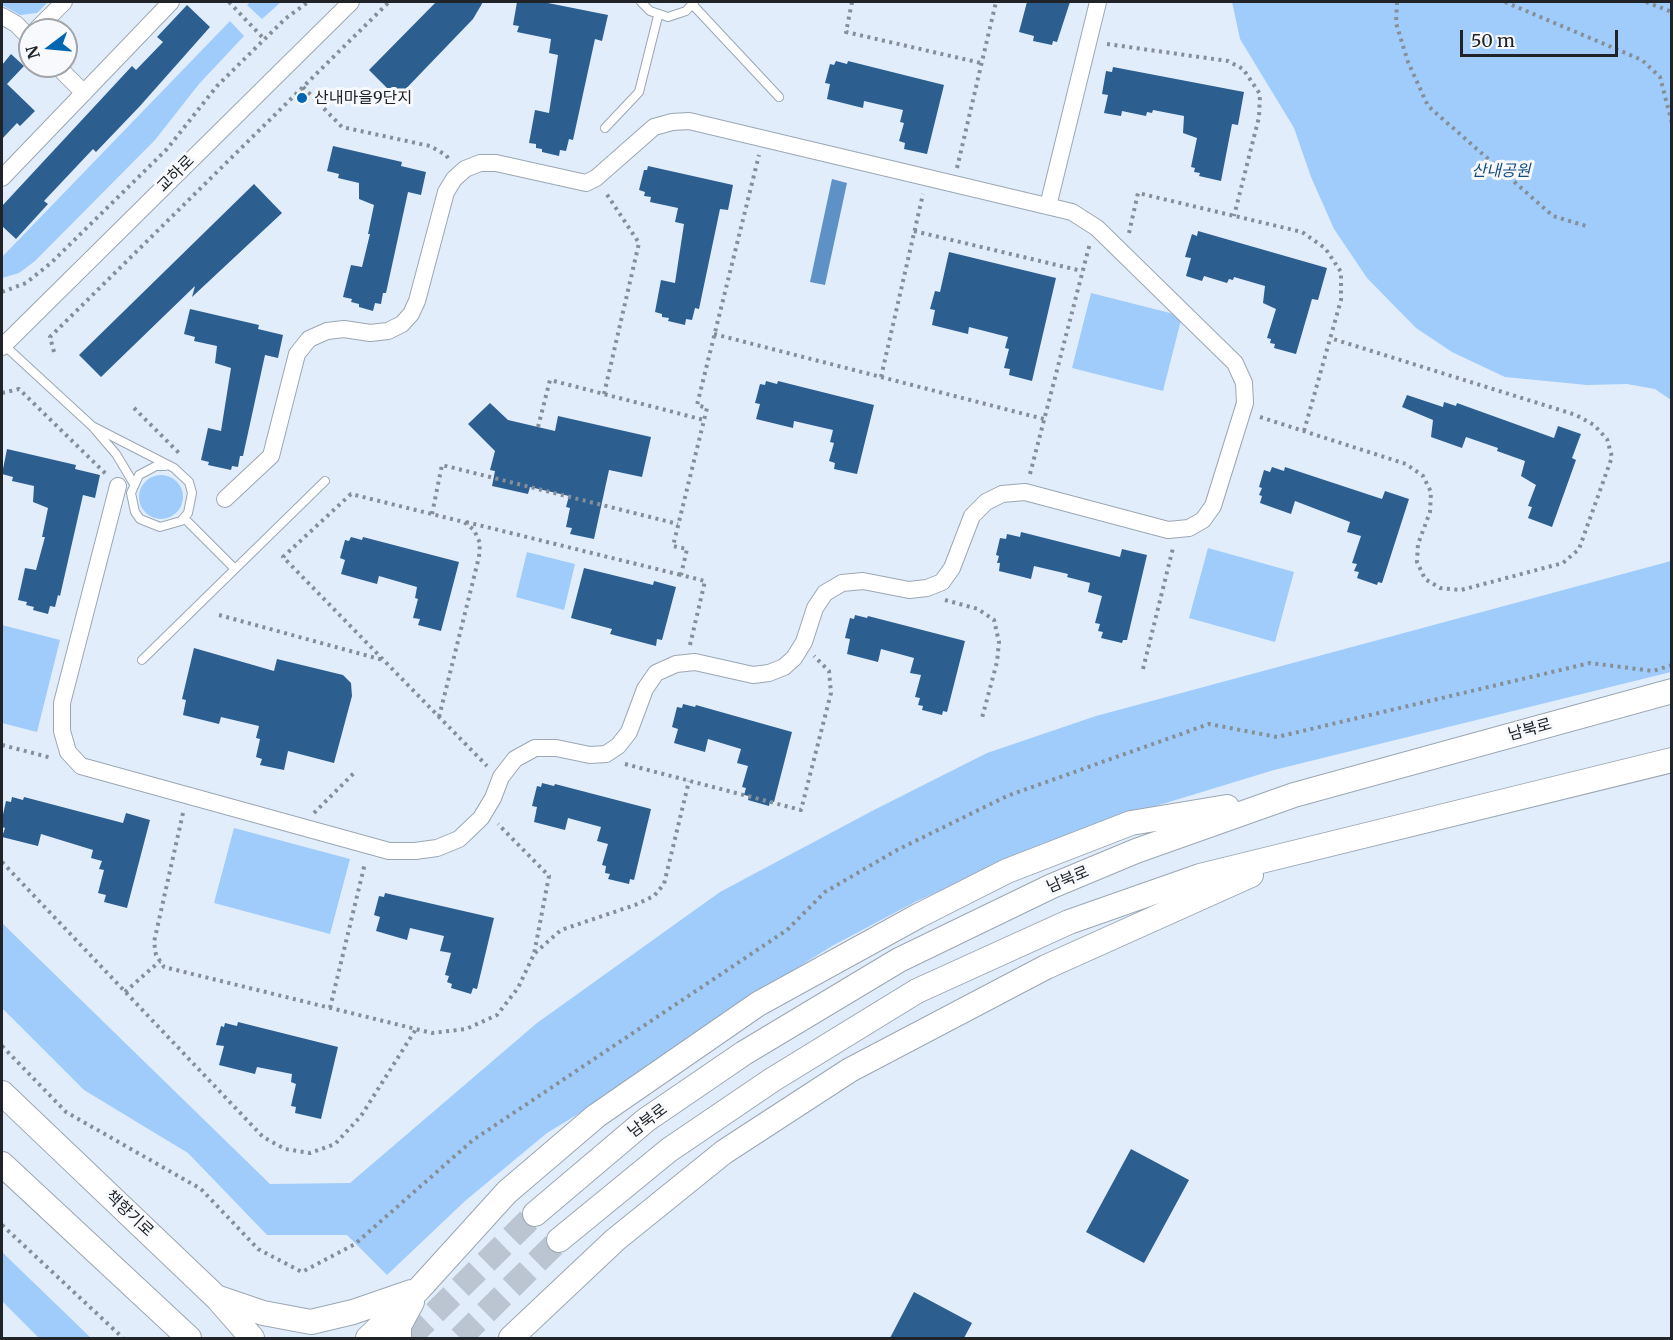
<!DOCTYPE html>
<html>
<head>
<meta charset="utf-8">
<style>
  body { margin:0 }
  #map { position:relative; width:1673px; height:1340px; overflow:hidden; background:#e1edfb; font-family:Merriweather,serif }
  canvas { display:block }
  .frame { position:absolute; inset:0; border:3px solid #202429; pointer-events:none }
  .north { position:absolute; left:18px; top:18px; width:60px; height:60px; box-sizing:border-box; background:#f7f9fc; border:2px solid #a1a4a8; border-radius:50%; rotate:254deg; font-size:16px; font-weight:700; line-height:24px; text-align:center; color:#202429 }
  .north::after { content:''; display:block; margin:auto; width:21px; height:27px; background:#0066b2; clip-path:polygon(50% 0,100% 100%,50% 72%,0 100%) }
  .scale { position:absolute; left:1460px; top:30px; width:158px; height:27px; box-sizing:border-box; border:3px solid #202429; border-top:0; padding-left:8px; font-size:18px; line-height:21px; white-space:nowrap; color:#202429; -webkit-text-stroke:4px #f7f9fc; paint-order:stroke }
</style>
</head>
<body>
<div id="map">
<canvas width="1673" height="1340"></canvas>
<div class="frame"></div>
<div class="north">N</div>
<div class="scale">50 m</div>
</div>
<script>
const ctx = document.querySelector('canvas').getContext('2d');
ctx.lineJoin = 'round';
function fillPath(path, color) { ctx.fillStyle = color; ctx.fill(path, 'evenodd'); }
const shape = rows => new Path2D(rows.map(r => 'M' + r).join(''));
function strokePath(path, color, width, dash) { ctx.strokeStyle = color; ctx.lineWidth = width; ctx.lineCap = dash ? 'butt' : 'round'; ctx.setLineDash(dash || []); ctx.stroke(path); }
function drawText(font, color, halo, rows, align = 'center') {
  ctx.font = font + ' Merriweather,"Noto Sans KR",serif'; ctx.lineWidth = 6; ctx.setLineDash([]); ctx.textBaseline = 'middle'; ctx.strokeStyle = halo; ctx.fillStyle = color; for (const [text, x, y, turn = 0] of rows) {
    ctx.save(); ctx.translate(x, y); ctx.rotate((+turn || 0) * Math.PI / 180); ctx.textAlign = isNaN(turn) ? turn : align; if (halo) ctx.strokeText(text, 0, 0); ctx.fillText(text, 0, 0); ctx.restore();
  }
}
const green = shape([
  [2,2,48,2,37,13,20,15,2,5],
  [250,2,281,2,262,19,247,5],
  [1232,2,1671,2,1671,400,1655,389,1627,384,1587,385,1505,377,1452,352,1416,328,1367,278,1334,229,1311,177,1294,128,1240,39],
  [230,21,244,36,199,84,155,140,35,261,19,273,2,278,2,257],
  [1091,293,1182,316,1163,391,1072,368],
  '139 497a22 22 0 1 1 44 0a22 22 0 1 1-44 0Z',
  [1208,548,1294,572,1275,642,1189,618],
  [527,552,575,564,564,610,516,597],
  [1671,561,1671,672,1274,770,1156,806,1012,859,917,901,832,946,760,991,654,1061,613,1093,547,1133,465,1201,387,1275,347,1235,267,1235,188,1153,84,1090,2,1008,2,923,270,1184,350,1183,537,1023,720,892,872,811,987,753,1096,716],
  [2,625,60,640,37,732,2,723],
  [234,828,350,859,330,934,214,903],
  [2,1252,91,1338,39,1338,2,1301]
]);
const water = shape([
  [832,179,847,183,825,285,810,282]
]);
const building = shape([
  [436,2,483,2,473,19,397,98,369,70],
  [517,2,543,2,608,15,602,41,595,39,573,140,569,139,566,151,560,150,559,156,542,152,542,149,536,148,536,144,529,143,535,110,549,113,558,55,549,53,551,39,517,32,519,26,513,25],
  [1027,2,1070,2,1057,42,1053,41,1052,45,1033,41,1034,36,1019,32],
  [187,5,210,27,140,106,96,152,93,149,44,201,48,204,16,239,2,226,2,206,132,66,136,70,163,42,157,37],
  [11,54,24,66,7,84,35,111,20,126,17,123,2,139,2,65],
  [836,61,847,64,848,61,944,85,927,154,904,149,905,143,899,141,904,123,900,122,903,110,864,101,863,108,827,99,830,84,825,83,830,64,834,65],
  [1113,67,1244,92,1238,125,1232,124,1221,181,1199,176,1200,173,1194,172,1195,168,1191,167,1197,138,1183,133,1184,116,1153,110,1152,113,1147,112,1146,116,1122,111,1121,116,1104,113,1108,95,1102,94,1106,71,1112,72],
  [333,146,402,162,401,166,426,172,421,195,408,192,386,293,383,293,381,304,375,303,373,311,359,307,359,304,351,302,352,299,343,297,351,265,362,267,370,234,368,234,374,205,359,199,359,183,338,178,339,174,327,171],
  [648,166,733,185,728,210,720,209,699,309,695,308,692,320,686,319,685,325,668,321,669,318,662,317,662,314,655,312,661,280,675,283,684,224,675,222,678,208,650,202,651,197,644,196,645,192,639,190,644,170,647,170],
  [254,184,282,213,192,297,195,286,101,377,79,355],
  [1198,231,1327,268,1318,300,1312,299,1296,354,1274,348,1275,344,1270,343,1271,339,1267,338,1276,309,1263,303,1265,286,1234,277,1233,280,1229,279,1227,283,1204,276,1202,281,1186,276,1191,258,1185,257,1192,234,1197,236],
  [949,252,1056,278,1032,381,1009,375,1010,369,1004,368,1009,349,1005,348,1008,337,969,327,968,334,932,325,935,310,930,309,935,291,940,292],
  [190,309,259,325,258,329,283,335,278,358,265,355,243,456,240,456,238,467,232,466,231,470,208,465,209,462,201,460,208,428,221,431,231,368,215,363,217,346,194,341,195,337,184,334],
  [766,381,777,384,778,381,874,405,857,474,834,469,835,463,829,461,834,443,830,442,833,430,794,421,793,428,756,419,760,404,755,403,760,384,765,385],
  [1407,395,1443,407,1444,402,1456,406,1457,403,1554,438,1558,426,1581,434,1572,458,1576,460,1552,527,1528,518,1532,507,1528,506,1536,485,1521,476,1525,461,1497,451,1498,448,1466,437,1462,448,1431,437,1433,420,1402,407],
  [490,403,508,420,555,431,558,416,651,437,642,477,609,470,594,539,570,534,572,528,566,527,570,508,566,507,569,496,530,487,528,494,492,486,495,471,490,470,495,451,468,424],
  [7,449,76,465,75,469,100,475,95,498,83,495,60,596,58,595,55,607,50,606,48,614,33,610,34,607,26,605,27,602,18,600,25,568,36,570,45,537,42,537,48,508,33,502,34,486,12,481,13,477,2,474],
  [1272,467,1284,471,1285,467,1382,499,1385,491,1409,499,1382,583,1378,582,1377,585,1357,578,1359,572,1354,571,1357,564,1352,563,1361,536,1347,532,1350,522,1295,501,1291,514,1260,503,1262,496,1259,495,1262,488,1259,487,1264,470,1270,472],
  [1021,532,1120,557,1122,549,1147,555,1127,640,1123,640,1122,643,1101,638,1103,632,1098,631,1100,624,1095,623,1102,596,1088,592,1090,583,1067,577,1068,574,1034,566,1031,579,999,571,1000,563,997,563,999,556,996,555,1000,538,1006,539,1007,534,1020,537],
  [351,537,362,540,363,537,459,562,441,631,418,625,420,619,413,618,418,599,415,598,417,587,379,576,377,584,341,574,345,560,340,558,345,540,349,541],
  [584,568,653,585,654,581,676,587,662,640,657,639,656,646,610,634,612,629,571,618],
  [855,615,867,618,868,616,965,641,947,712,943,711,942,715,922,710,923,706,918,705,920,698,915,697,921,675,910,673,914,658,881,649,878,662,847,654,850,639,845,638,850,618,854,619],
  [194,648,274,671,277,659,343,675,351,683,352,696,334,763,288,751,284,770,260,765,262,759,256,757,260,739,256,738,259,726,221,717,219,724,183,715,186,700,182,699],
  [683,704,695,707,696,705,792,732,774,802,770,801,769,806,748,800,749,796,744,795,746,788,742,787,748,766,737,763,741,749,708,739,705,752,674,743,678,729,672,727,677,707,682,708],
  [542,783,554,786,555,784,651,809,634,880,630,879,629,884,608,879,610,874,605,873,606,866,602,865,608,844,597,841,601,827,568,818,565,830,534,822,537,807,532,806,537,786,541,787],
  [12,797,23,800,24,797,123,823,126,813,150,820,127,908,104,902,106,895,98,893,104,870,99,869,102,861,91,858,93,850,41,834,38,846,2,837,5,828,2,827,2,819,6,801,11,802],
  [385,893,494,918,477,989,473,988,471,994,451,988,452,984,447,982,449,976,445,975,451,953,440,951,444,936,410,928,407,940,376,931,380,917,374,915,379,896,384,897],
  [238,1022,338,1047,321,1119,295,1113,296,1107,291,1106,296,1084,291,1082,292,1074,257,1067,255,1074,219,1065,224,1046,216,1045,221,1026,224,1027,225,1023,237,1026],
  [1131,1149,1189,1180,1144,1263,1086,1232],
  [914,1292,972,1323,964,1338,890,1338]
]);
const secondaryTunnel = shape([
  [409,1338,535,1214],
  [460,1338,559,1240]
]);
const path = shape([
  [229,2,264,39],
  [852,2,846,32,981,63],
  [1397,2,1396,23,1408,62,1428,106,1553,216,1586,226],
  [1505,2,1642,60,1660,77,1672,123],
  [1646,2,1672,12],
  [1107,44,1228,61,1243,69,1260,94,1259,117,1234,216],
  [303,87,342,127,430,146,446,155,450,161],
  [957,168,996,2],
  [914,231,1082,271],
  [1129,233,1138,193,1302,232,1325,248,1341,272,1341,300,1304,431],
  [2,292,26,283,52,262,167,149,217,86,285,19,308,2],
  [714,334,1044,419],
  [54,352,50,337,389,2],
  [881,377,923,194],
  [2,393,19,389,107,475],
  [604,394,639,243,606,193],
  [134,408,180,454],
  [1260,417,1406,464,1423,476,1431,492,1430,512,1418,544,1417,562,1425,579,1440,588,1461,590,1563,563,1579,549,1612,457,1607,439,1594,425,1576,415,1330,338],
  [538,427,550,380,704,420],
  [1030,474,1090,243],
  [432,514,442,465,678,524],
  [466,522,681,575],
  [945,600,978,609,994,620,999,642,997,662,982,718],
  [219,615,383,660],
  [690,645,705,581,681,575,687,549,673,546,707,408,697,405,759,155],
  [1143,669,1173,548],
  [439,717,479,557,480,543,474,530,464,522,351,494,283,557,487,766],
  [2,745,52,758],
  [625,764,801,810,831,693,829,671,814,656],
  [183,813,154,942,156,955,164,967,432,1033,466,1029,497,1015,518,988,534,954,549,876,498,824],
  [314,813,356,771],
  [2,862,263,1137,285,1149,310,1153,335,1144,361,1116,416,1029],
  [535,953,561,930,635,905,654,896,664,884,689,781],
  [125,992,160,961],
  [330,1008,365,863],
  [2,1046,66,1112,201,1189,258,1249,302,1272,355,1244,473,1140,787,930,825,892,897,850,1007,796,1209,724,1277,737,1590,663,1653,671,1672,665],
  [2,1225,123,1338]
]);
const lane = shape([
  [641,2,650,11,668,17,686,11,694,2],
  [692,4,779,97],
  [605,128,639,92,658,16],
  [4,345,92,426,116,454,134,484],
  [92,426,174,468,189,482,192,493,188,513,181,521,160,527,140,519,135,512,131,493,139,475,156,466,165,466],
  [184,518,235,569],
  [142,660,325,481]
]);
const street = shape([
  [2,16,16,24,30,38],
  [36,30,64,2],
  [57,66,84,93],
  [2,178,171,2],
  [1048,206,1098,2],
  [2,347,351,2],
  [118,486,62,703,62,731,68,752,81,766,389,851,415,851,437,848,459,839,481,818,493,798,501,777,515,759,535,748,556,748,590,755,606,754,618,746,629,732,645,689,656,673,676,664,695,662,753,675,769,673,784,667,794,658,804,642,815,608,825,593,842,583,863,581,909,590,927,588,942,582,952,568,972,516,986,502,1002,494,1025,492,1168,530,1189,528,1203,520,1213,506,1245,403,1244,383,1235,363,1097,228,1072,212,689,121,672,122,654,127,596,178,586,183,496,163,480,163,465,169,454,179,446,192,417,301,411,314,402,324,388,331,370,333,344,329,327,331,309,339,297,354,271,456,225,499]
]);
const secondary = shape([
  [2,1093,217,1298,252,1338],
  [2,1164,189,1338],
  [535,1214,646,1120,744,1053,899,960,1052,886,1136,851,1294,795,1672,691],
  [559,1240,669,1150,772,1080,917,991,1069,922,1200,876,1672,760],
  [219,1298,263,1313,311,1322,353,1312,411,1292],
  [368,1338,419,1289,507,1192,596,1116,758,1004,918,916,1007,871,1131,823,1227,807],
  [399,1338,399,1326,412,1302],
  [511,1338,615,1240,724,1152,850,1070,1046,967,1251,875]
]);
const markers = [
  [302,98,6,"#0066b2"]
];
const poiNames = [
  ["산내마을9단지",314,98]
];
const parkNames = [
  ["산내공원",1501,171]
];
const streetNames = [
  ["교하로",176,174,-45],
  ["남북로",1530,730,-15],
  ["남북로",1068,880,-23],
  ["남북로",648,1121,-37],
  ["책향기로",129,1214,43]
];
fillPath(green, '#a0ccfb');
fillPath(water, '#5e92c7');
fillPath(building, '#2c5f90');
strokePath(secondaryTunnel, '#bac5d1', 24, [24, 12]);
strokePath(lane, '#9ba7b3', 10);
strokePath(street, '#9ba7b3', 18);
strokePath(secondary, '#9ba7b3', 26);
strokePath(path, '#868f98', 4, [3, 4.5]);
strokePath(lane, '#fff', 8);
strokePath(street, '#fff', 16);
strokePath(secondary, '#fff', 24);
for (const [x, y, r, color] of markers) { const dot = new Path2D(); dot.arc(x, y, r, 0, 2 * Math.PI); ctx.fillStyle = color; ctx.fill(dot); strokePath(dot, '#f7f9fc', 2); }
drawText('16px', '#202429', '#f7f9fc', poiNames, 'left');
drawText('italic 16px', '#134b7e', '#f7f9fc', parkNames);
drawText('16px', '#202429', '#f7f9fc', streetNames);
</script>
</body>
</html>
